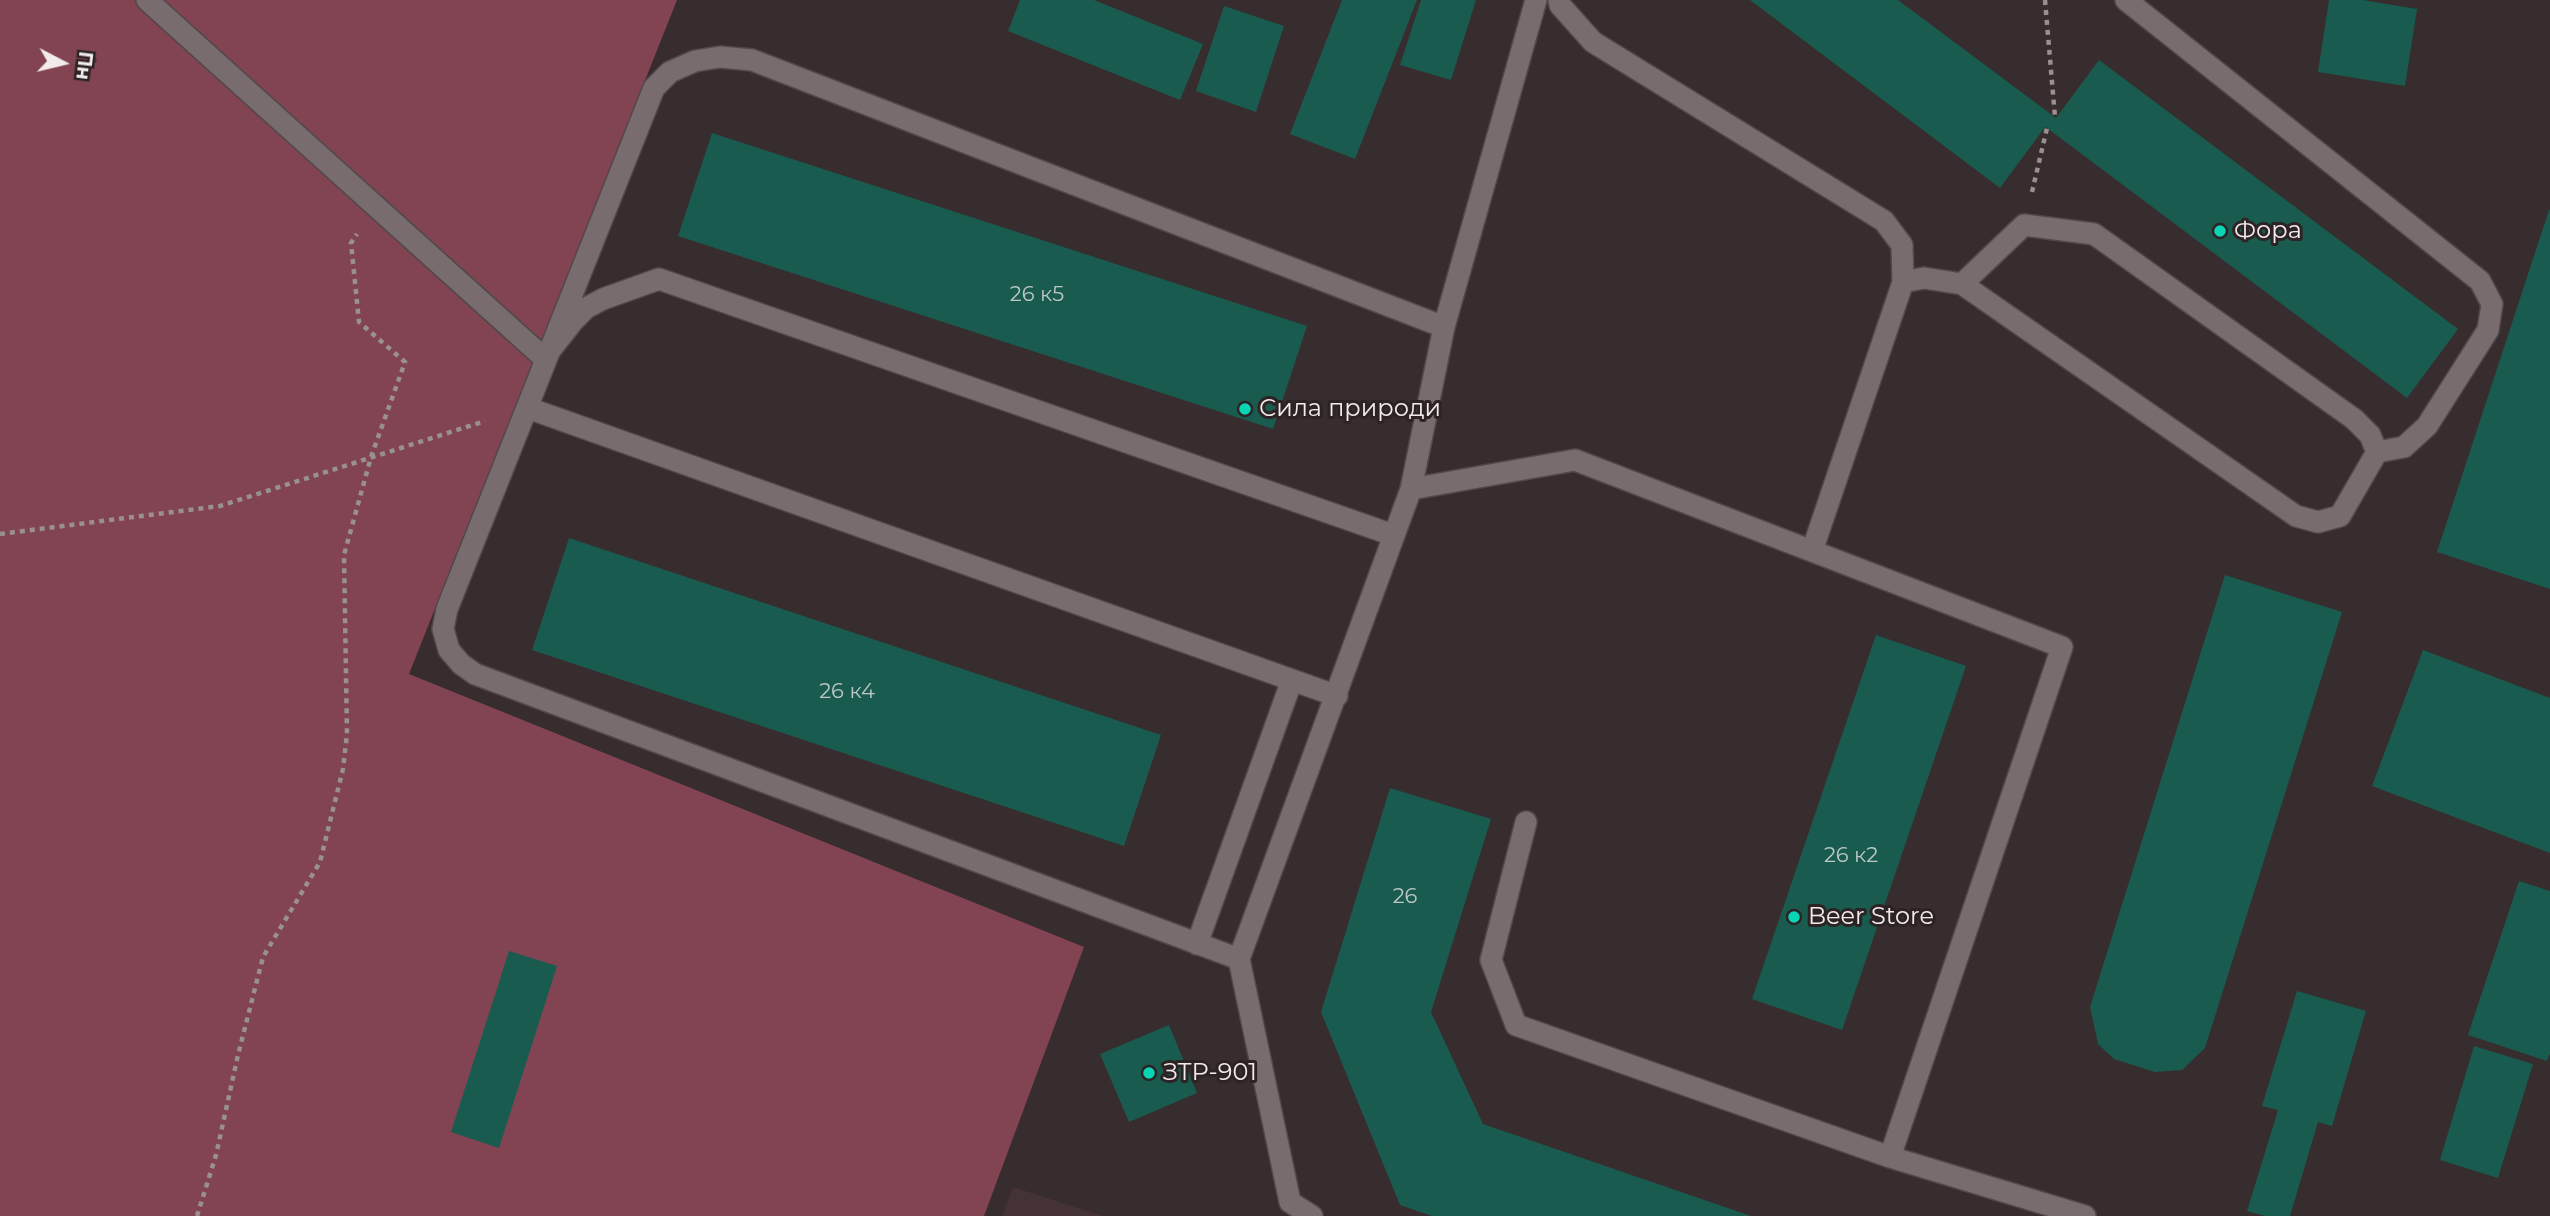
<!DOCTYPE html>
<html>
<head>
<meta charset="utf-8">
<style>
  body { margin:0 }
  #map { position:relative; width:2550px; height:1216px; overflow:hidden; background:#372c2e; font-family:Montserrat,sans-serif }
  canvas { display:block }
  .north { position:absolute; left:28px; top:28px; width:70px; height:70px; -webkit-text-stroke:5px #2d2224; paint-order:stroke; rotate:97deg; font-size:19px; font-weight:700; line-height:28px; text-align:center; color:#f2ebec }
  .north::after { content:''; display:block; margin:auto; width:24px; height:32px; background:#f2ebec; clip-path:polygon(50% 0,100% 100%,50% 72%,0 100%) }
</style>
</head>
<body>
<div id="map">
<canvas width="2550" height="1216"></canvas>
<div class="north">Пн</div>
</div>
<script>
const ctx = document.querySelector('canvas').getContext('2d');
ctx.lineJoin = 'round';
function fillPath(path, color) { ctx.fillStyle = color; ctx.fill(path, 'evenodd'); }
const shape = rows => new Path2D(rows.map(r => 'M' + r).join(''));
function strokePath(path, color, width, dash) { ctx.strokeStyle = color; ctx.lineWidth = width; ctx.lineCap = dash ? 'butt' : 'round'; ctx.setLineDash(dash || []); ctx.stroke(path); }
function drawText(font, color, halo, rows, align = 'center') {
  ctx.font = font + ' Montserrat,sans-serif'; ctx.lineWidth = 6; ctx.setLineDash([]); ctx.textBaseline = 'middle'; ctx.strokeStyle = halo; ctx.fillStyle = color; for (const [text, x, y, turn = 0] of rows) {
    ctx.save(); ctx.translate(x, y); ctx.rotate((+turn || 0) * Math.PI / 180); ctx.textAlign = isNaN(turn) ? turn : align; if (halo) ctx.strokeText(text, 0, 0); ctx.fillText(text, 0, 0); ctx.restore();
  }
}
const built = shape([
  [1013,1187,1103,1216,1002,1216]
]);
const forest = shape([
  [0,0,677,0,409,674,1084,947,984,1216,0,1216]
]);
const building = shape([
  [1020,0,1094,0,1203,44,1180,100,1008,31],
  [1342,0,1417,0,1355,159,1290,134],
  [1421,0,1476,0,1451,80,1400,65],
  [1750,0,1898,0,2056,118,2099,60,2458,329,2407,398,2047,128,2045,127,2000,188],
  [2329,0,2363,0,2417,9,2405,86,2318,72],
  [1224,6,1284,26,1256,112,1196,91],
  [712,133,1307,326,1273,429,678,236],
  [2549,210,2550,210,2550,589,2437,552],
  [569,538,1161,735,1124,846,532,650],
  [2225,575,2342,612,2205,1048,2182,1070,2155,1072,2114,1059,2098,1044,2090,1007],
  [1876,635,1966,666,1842,1030,1752,999],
  [2423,650,2550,698,2550,853,2372,786],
  [1390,788,1491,819,1431,1012,1483,1124,1751,1216,1432,1216,1400,1205,1321,1012],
  [2519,881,2550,891,2550,1053,2547,1061,2468,1035],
  [509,951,557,966,499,1148,451,1132],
  [2297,991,2366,1011,2332,1126,2318,1122,2290,1216,2265,1216,2247,1211,2278,1110,2262,1106],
  [1169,1025,1197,1093,1129,1122,1100,1054],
  [2474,1046,2533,1064,2498,1178,2440,1160]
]);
const path = shape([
  [2045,0,2055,117],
  [2032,192,2047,128],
  [0,534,220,506,485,421],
  [197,1216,216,1155,238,1055,263,957,320,862,343,769,347,734,344,555,371,457,405,362,359,322,351,243,357,234]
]);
const service = shape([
  [147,0,544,358,573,321,586,308,603,299,659,279,1393,535],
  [1559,0,1560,5,1593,42,1884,221,1902,245,1903,282,1812,551],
  [2126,0,2480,281,2492,304,2488,330,2427,426,2404,447,2377,452],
  [1903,282,1924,278,1962,284,2296,516,2318,522,2340,516,2377,452,2370,435,2354,419,2094,234,2024,225,1962,284],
  [1444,327,1536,0],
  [528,408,1337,696],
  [1526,822,1491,960,1516,1025,1890,1157,2085,1216],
  [1197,944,1292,680],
  [1239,959,475,674,461,664,449,650,443,629,447,609,654,88,670,72,695,61,720,57,752,60,1444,327,1411,489],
  [1312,1216,1290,1202,1239,959,1411,489,1575,460,2062,647,1890,1157]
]);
const markers = [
  [2220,231,7,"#09d5b5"],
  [1245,409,7,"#09d5b5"],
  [1794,917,7,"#09d5b5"],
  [1149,1073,7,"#09d5b5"]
];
const numberNames = [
  ["26 к5",1037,295],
  ["26 к4",847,692],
  ["26 к2",1851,856],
  ["26",1405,897]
];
const poiNames = [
  ["Фора",2234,231],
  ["Сила природи",1259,409],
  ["Beer Store",1808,917],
  ["ЗТР-901",1163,1073]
];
fillPath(built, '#443236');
fillPath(forest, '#824453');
fillPath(building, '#195c4f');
strokePath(service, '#514849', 24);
strokePath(path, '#999091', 4.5, [5, 5]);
strokePath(service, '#796c6e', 21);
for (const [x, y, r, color] of markers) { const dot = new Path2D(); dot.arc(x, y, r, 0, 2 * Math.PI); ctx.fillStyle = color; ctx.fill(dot); strokePath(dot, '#2d2224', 2.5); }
drawText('21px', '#bcc7c5', null, numberNames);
drawText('24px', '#f2ebec', '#2d2224', poiNames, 'left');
</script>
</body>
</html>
